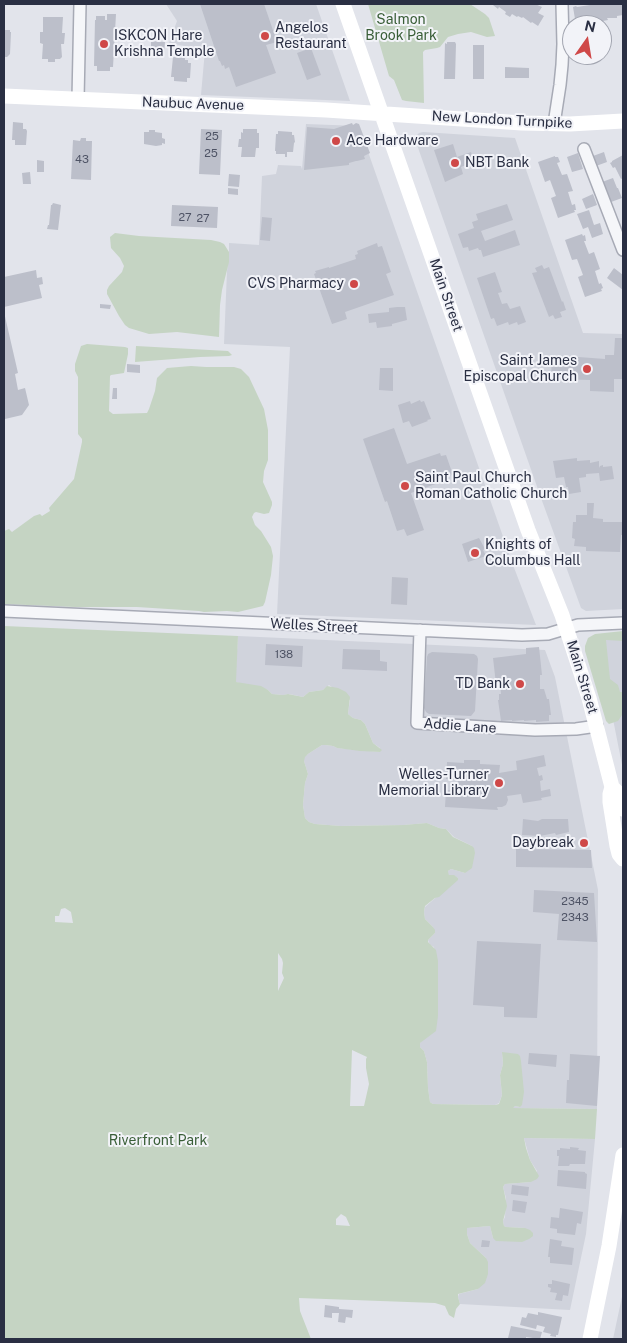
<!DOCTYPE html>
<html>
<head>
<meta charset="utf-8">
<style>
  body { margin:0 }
  #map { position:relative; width:627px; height:1343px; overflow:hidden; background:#e2e4eb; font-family:"Public Sans",sans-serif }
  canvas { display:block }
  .frame { position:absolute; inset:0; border:5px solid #2a2f43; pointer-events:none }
  .north { position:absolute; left:562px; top:15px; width:50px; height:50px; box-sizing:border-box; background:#f2f3f8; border:1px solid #a2a5b0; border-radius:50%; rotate:13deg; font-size:14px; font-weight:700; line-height:20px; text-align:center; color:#2a2f43 }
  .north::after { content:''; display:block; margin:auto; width:18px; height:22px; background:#cf4848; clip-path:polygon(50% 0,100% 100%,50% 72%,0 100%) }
</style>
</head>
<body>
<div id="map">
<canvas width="627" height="1343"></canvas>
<div class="frame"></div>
<div class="north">N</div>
</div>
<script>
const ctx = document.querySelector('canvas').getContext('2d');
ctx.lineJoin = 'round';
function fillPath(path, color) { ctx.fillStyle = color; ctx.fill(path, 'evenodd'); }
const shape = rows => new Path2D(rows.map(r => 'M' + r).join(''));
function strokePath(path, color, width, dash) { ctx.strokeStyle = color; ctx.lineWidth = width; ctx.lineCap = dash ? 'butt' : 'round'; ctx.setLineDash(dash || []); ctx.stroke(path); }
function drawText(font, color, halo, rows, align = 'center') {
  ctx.font = font + ' "Public Sans",sans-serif'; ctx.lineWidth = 4; ctx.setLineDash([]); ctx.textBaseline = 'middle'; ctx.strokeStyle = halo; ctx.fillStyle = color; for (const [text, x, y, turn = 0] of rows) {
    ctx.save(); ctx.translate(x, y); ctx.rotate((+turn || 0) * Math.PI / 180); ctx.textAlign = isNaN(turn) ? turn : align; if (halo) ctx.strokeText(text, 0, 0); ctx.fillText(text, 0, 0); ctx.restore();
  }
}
const built = shape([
  [166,4,316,4,350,101,201,95,205,50,169,43,177,21],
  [306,124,359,126,513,565,536,625,277,614,290,347,224,344,227,271,229,256,229,243,259,245,262,176,276,174,278,165,301,166,302,169],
  [423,132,515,138,583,333,623,334,623,609,586,611,581,608,541,498,416,142,416,136,419,133],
  [238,636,545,650,555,677,598,890,597,1109,512,1108,515,1106,520,1107,502,1053,503,1064,500,1075,502,1095,499,1103,495,1105,433,1104,430,1102,428,1088,427,1062,424,1051,420,1047,420,1043,438,1016,434,947,430,945,428,940,435,933,433,927,425,919,424,912,425,907,458,878,454,876,449,875,447,872,448,871,451,869,465,873,472,846,454,837,446,829,439,828,427,823,403,825,341,826,315,824,309,822,305,818,303,805,305,783,308,774,304,761,304,757,308,754,322,745,325,745,333,746,337,748,380,752,380,748,373,743,365,724,361,720,353,718,348,714,350,700,329,685,323,690,309,692,303,697,289,694,283,695,272,694,268,690,235,682],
  [623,638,623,770,602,663,593,640],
  [524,1138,595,1139,586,1234,570,1310,460,1304,458,1297,459,1294,478,1289,486,1258,470,1243,467,1234,467,1228,490,1226,493,1238,525,1228,506,1227,504,1226,503,1221,505,1217,506,1198,503,1187,505,1184,531,1182,537,1171,530,1160],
  [623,1292,623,1339,613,1339]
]);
const green = shape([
  [368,4,470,4,485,14,489,18,495,36,487,37,471,32,458,34,448,37,440,47,437,48,425,50,423,52,424,103,406,101,402,100,394,80,389,76],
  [115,233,139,236,211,240,220,242,224,244,229,252,229,262,222,290,220,305,219,337,177,332,149,334,129,328,125,325,119,316,107,294,107,290,109,286,122,272,124,266,120,258,111,248,110,237],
  [87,344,125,347,128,348,128,354,124,373,111,375,110,376,109,411,113,414,147,413,149,409,155,391,157,378,167,368,191,366,206,367,234,367,241,369,249,377,264,409,268,430,268,460,264,471,263,482,272,502,272,505,269,513,264,514,256,512,254,513,252,517,255,525,261,531,271,547,273,556,271,575,265,602,263,606,238,612,227,611,204,612,199,611,137,607,75,607,4,604,4,531,9,529,12,532,34,516,40,514,42,516,50,511,49,508,74,479,82,442,82,439,78,434,78,377,75,371,75,364,81,346],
  [136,346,228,351,232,355,229,356,200,357,135,362],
  [4,626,238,636,236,682,261,686,268,690,272,694,283,695,288,694,303,697,309,692,323,690,327,686,338,688,346,692,350,697,348,714,353,718,361,720,365,724,373,743,382,750,380,752,360,751,337,748,333,746,325,745,322,745,308,754,305,757,304,761,308,774,305,783,303,805,305,818,309,822,315,824,341,826,403,825,427,823,439,828,446,829,453,837,472,846,474,848,475,853,472,868,465,873,451,869,448,871,448,872,449,875,454,875,458,878,458,880,439,897,435,898,425,906,424,912,425,919,433,927,435,930,435,933,428,940,428,942,436,950,438,961,438,1016,436,1031,420,1043,420,1047,424,1051,427,1062,428,1088,430,1102,433,1104,495,1105,499,1104,502,1095,500,1075,503,1064,502,1052,518,1054,520,1056,521,1061,524,1092,522,1105,520,1107,515,1106,513,1108,597,1109,595,1139,524,1138,526,1148,530,1160,539,1176,537,1179,531,1182,505,1184,503,1187,504,1191,507,1206,503,1221,504,1226,506,1227,525,1228,530,1230,533,1233,533,1236,529,1239,522,1242,496,1241,493,1238,490,1226,467,1228,467,1234,470,1243,486,1258,488,1262,488,1274,485,1283,478,1289,458,1294,458,1297,460,1304,456,1309,454,1318,449,1315,445,1306,435,1303,299,1298,300,1311,311,1339,4,1339],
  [65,908,71,912,73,923,55,922,55,916,59,916,61,909],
  [278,953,282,959,283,963,282,973,284,978,278,991],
  [352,1050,367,1057,366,1059,366,1068,369,1084,364,1106,350,1106],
  [341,1214,346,1217,350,1226,336,1225,336,1219],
  [623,631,623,641,606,640,610,679,618,685,620,692,623,692,622,715,618,721,609,724,606,721,585,651,585,646,588,638,595,634]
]);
const building = shape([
  [200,4,264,4,277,42,266,45,276,73,236,87,229,67,225,69,224,65,222,66,220,61,219,61],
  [494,4,535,4,542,7,538,13,544,16,538,26,532,22,531,23,523,17,522,18,518,16,517,17,512,14,510,17,505,14,506,12,499,7,498,9,493,5],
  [589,4,614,4,615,5,622,4,623,15,617,16,617,18,607,18,608,20,603,21,604,23,598,24,598,25,576,25,573,7,576,6,577,7,590,5],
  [107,14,116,14,113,67,110,67,110,71,97,71,97,66,94,66,95,20,96,20,96,16,105,16,105,20,107,20],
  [43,17,63,17,62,33,65,33,64,44,61,44,62,57,60,59,55,59,55,62,48,62,48,59,42,59,43,44,40,43,40,32,43,32],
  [4,30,10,30,10,32,11,32,10,54,7,57,4,57],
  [151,41,165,42,164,54,151,54],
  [447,42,455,42,456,44,455,79,444,79,445,43,447,44],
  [473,45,484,45,484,79,473,79],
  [311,48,321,75,307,80,297,53],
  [173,57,185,58,185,60,188,60,188,63,191,63,190,78,187,78,187,82,174,81,174,77,171,77],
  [505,67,529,68,529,78,505,78],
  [13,122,23,123,23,129,26,129,27,131,26,145,15,145,15,140,12,140],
  [352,123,353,125,356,123,359,124,370,153,364,156,365,159,357,161,356,161,349,163,349,165,304,170,307,127,334,129],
  [201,129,222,130,220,175,199,174],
  [243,129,257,129,257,133,259,133,259,148,256,148,255,157,241,157,242,147,238,147,239,139,241,139,241,132,243,133],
  [149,130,155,130,155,132,162,133,162,138,165,139,165,144,162,143,162,145,156,146,144,144,144,132,149,132],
  [278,131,292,132,292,135,294,135,295,142,294,143,293,152,287,152,287,157,285,157,285,154,276,154,276,151,275,151,276,134,278,134],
  [81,138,86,138,86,141,92,141,91,180,71,179,73,140,80,141],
  [453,144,457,157,471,152,474,162,461,167,463,174,445,182,434,150],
  [604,152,607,162,596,166,593,156],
  [578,153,583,169,572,172,567,157],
  [623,155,623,178,621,179,615,167,613,168,610,163,612,162,612,161],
  [555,156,555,157,558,157,560,162,557,163,562,175,567,174,573,191,568,192,572,205,575,204,576,210,574,210,575,212,558,218,551,198,556,196,550,180,545,182,538,162],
  [37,160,44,161,44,172,37,172],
  [30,172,31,184,23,184,22,173],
  [229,174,240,175,239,187,228,186],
  [613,178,617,188,618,188,622,198,611,202,607,192,605,193,602,182],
  [228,188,238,189,238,195,228,194],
  [593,194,597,205,586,209,582,199],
  [53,203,61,205,58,230,47,229,48,225,49,225,51,205,52,205],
  [507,204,513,220,481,231,485,241,515,230,520,245,483,257,481,250,479,250,478,248,469,251,468,247,463,248,458,234,474,228,472,222,478,220,476,214],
  [172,205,218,207,217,228,171,226],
  [589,210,594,225,600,223,603,234,592,238,588,227,583,229,577,214],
  [262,217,272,218,270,241,260,240],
  [582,234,583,236,585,235,586,241,584,241,589,254,594,252,600,269,595,271,599,284,601,283,603,288,601,289,602,291,585,297,578,277,583,275,577,259,572,260,565,240],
  [377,243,378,247,382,246,391,272,386,274,394,295,345,312,347,319,332,324,314,274,316,273,315,271,329,267,329,268,356,259,355,255,358,254,357,251],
  [542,265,544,269,549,267,562,302,563,301,566,310,560,312,562,317,555,319,553,315,549,317,532,273,537,272,535,268],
  [614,268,623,275,623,290,607,278],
  [36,270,37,278,42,277,43,284,39,285,42,298,4,307,4,277],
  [495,272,502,292,498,293,502,304,507,303,510,309,520,306,526,322,518,325,517,322,509,325,508,322,497,326,494,318,491,319,477,278],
  [100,304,111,305,110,309,100,308],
  [397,307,405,307,407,320,392,324,392,326,377,328,376,322,369,323,368,314,389,312,389,308],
  [4,312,18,373,15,374,18,390,25,388,29,405,22,415,5,419],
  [615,338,623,338,623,379,614,379,614,392,590,391,590,380,551,379,552,355,605,359,605,355,614,355],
  [127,364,140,365,140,373,127,372],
  [380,368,393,368,393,391,379,390],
  [113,388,117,388,117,399,112,399],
  [420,400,421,402,424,401,431,419,427,420,428,421,412,427,409,421,403,423,398,405,410,401,411,404],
  [394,428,407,464,440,453,441,456,446,455,453,475,448,476,449,479,411,493,424,530,407,536,404,529,397,531,387,501,385,502,363,439],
  [577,458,577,461,590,460,590,463,599,461,599,468,600,466,603,465,603,467,612,466,614,479,600,481,599,473,586,474,586,477,579,478,581,492,569,494,568,487,566,487,564,477,556,478,553,461],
  [587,503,594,503,593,518,603,519,603,522,623,522,622,535,621,535,620,552,586,551,586,547,574,546,575,539,572,538,573,522,576,522,576,515,587,515],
  [479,538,485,549,483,550,486,556,468,562,462,544],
  [392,577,408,578,407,605,391,604],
  [266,644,303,646,302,667,265,665],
  [539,647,542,675,540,675,540,689,544,689,547,699,549,699,551,715,549,715,549,721,536,722,536,720,524,721,524,720,512,721,512,720,501,721,498,700,499,700,499,694,501,694,500,684,496,684,493,658,526,654,526,648],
  [343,649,380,650,380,661,387,662,387,671,342,669],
  [432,652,474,654,477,656,478,659,475,711,471,716,429,714,426,712,424,708,427,657,428,654],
  [544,755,546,766,537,768,539,776,542,775,543,780,540,781,541,791,550,789,551,796,541,798,542,800,523,803,521,794,507,796,508,800,506,805,502,807,497,807,498,810,445,807,446,790,457,791,458,779,446,779,447,762,464,763,464,760,480,760,480,764,500,765,499,773,517,770,516,761],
  [523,819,538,821,542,819,568,819,569,832,556,835,555,833,540,836,522,835],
  [516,849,591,850,592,868,516,867],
  [534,890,594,893,597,942,557,940,559,914,533,912],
  [477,941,541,944,537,1018,504,1017,504,1007,473,1005],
  [529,1053,557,1055,556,1067,528,1064],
  [570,1054,600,1056,597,1106,566,1103,567,1080,569,1080],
  [570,1147,579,1148,578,1150,586,1151,585,1164,570,1164,569,1166,558,1166,559,1156,557,1156,557,1150,560,1150,560,1148,570,1149],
  [558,1170,585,1172,585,1173,587,1174,586,1189,557,1186],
  [512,1185,529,1187,528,1196,511,1194],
  [513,1200,527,1202,525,1213,512,1211],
  [560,1208,583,1212,581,1224,577,1223,575,1235,557,1233,557,1229,550,1228,551,1217,559,1218],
  [550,1239,562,1241,561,1246,574,1248,572,1265,550,1263,550,1257,548,1257],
  [482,1240,490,1241,489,1247,481,1247],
  [552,1280,570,1284,568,1296,563,1295,562,1301,555,1300,557,1293,550,1292,551,1288,548,1287,548,1284,552,1284],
  [325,1305,339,1307,339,1309,353,1310,352,1318,346,1317,345,1323,338,1322,339,1313,332,1313,332,1318,324,1317],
  [538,1312,562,1317,558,1335,556,1335,556,1337,550,1336,551,1334,543,1332,545,1327,537,1325,536,1329,520,1325,522,1317,526,1318,528,1313,538,1315],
  [511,1326,542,1332,540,1339,526,1337,526,1339,508,1338]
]);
const minor = shape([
  [78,99,80,4],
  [554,124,560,85,562,65,563,44,562,4],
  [584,149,623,250],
  [4,611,522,635,548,634,578,625,623,623],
  [420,630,417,723,535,730,576,729,597,726]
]);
const secondary = shape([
  [343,4,528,530,562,615,589,698,612,787,618,793,623,809],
  [4,96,326,110,522,123,570,124,623,121],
  [612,787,610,794,610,802,617,846,619,854,623,859],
  [590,1339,609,1246,623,1155]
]);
const markers = [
  [265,36,5,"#cf4848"],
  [104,44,5,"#cf4848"],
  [336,141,5,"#cf4848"],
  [455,163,5,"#cf4848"],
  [354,284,5,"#cf4848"],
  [587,369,5,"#cf4848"],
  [405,486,5,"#cf4848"],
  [475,553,5,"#cf4848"],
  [520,684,5,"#cf4848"],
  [499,783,5,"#cf4848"],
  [584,843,5,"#cf4848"]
];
const numberNames = [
  ["25",212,137],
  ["25",211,154],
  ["43",82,160],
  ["27",185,218],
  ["27",203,219],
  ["138",284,655],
  ["2345",575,902],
  ["2343",575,918]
];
const parkNames = [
  ["Salmon",401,20],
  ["Brook Park",401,36],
  ["Riverfront Park",158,1141]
];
const poiNames = [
  ["Angelos",275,28],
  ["Restaurant",275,44],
  ["ISKCON Hare",114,36],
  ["Krishna Temple",114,52],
  ["Ace Hardware",346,141],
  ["NBT Bank",465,163],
  ["CVS Pharmacy",344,284,"right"],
  ["Saint James",577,361,"right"],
  ["Episcopal Church",577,377,"right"],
  ["Saint Paul Church",415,478],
  ["Roman Catholic Church",415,494],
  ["Knights of",485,545],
  ["Columbus Hall",485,561],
  ["TD Bank",510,684,"right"],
  ["Welles-Turner",489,775,"right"],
  ["Memorial Library",489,791,"right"],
  ["Daybreak",574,843,"right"]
];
const streetNames = [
  ["Naubuc Avenue",193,104,2],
  ["New London Turnpike",502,120,3],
  ["Main Street",446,295,71],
  ["Welles Street",314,626,3],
  ["Main Street",582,677,73],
  ["Addie Lane",460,726,4]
];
fillPath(built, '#d0d3dc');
fillPath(green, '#c5d4c3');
fillPath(building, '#bcbfca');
strokePath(minor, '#a7aab5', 14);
strokePath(minor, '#f5f6f9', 11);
strokePath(secondary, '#fff', 15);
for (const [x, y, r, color] of markers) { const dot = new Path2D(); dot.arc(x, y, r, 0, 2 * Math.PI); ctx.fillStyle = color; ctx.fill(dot); strokePath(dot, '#f2f3f8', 2); }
drawText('11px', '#4e5365', null, numberNames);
drawText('14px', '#395e37', '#f2f3f8', parkNames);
drawText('14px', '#2a2f43', '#f2f3f8', poiNames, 'left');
drawText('14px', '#2a2f43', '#f2f3f8', streetNames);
</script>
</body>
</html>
